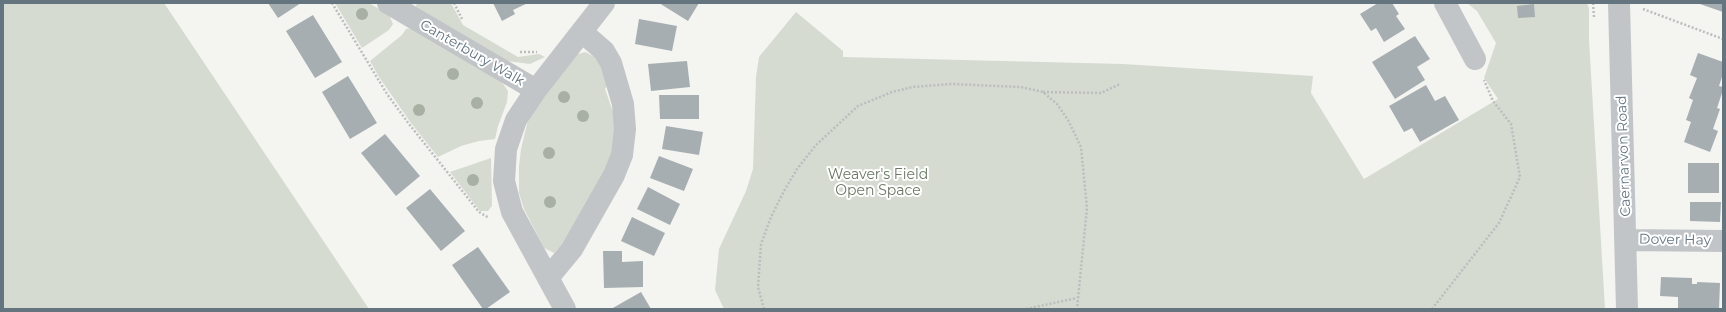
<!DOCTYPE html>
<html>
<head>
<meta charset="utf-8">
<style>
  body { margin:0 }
  #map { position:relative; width:1726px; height:312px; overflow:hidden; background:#f4f4f0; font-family:Montserrat,sans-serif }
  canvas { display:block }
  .frame { position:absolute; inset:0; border:4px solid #647580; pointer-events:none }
</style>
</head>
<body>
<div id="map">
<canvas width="1726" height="312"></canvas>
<div class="frame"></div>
</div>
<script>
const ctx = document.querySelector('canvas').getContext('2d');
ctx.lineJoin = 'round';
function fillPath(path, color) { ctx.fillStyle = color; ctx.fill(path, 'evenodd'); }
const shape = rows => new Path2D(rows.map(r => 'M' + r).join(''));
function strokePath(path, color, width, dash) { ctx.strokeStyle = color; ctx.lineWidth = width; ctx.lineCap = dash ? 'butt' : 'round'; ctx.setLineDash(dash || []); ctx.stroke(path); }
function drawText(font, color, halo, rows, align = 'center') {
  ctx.font = font + ' Montserrat,sans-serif'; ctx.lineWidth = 4; ctx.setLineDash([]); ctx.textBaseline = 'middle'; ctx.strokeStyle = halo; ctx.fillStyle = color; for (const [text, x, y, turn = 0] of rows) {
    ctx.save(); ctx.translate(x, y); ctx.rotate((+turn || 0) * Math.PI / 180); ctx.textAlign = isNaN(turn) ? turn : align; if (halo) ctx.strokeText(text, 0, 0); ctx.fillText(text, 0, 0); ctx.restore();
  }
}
const green = shape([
  [3,3,164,3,369,309,3,309],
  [335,3,369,3,389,15,393,24,389,30,362,48],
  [417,3,451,3,463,25,518,57,539,54,545,57,530,64,507,61,415,9],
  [1467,3,1587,3,1589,9,1589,40,1605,309,724,309,715,290,719,249,746,191,753,169,756,77,759,57,796,12,843,51,843,57,1123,64,1313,76,1311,93,1364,179,1498,99,1484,78,1496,43,1477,11],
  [412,28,499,78,508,91,507,102,498,126,495,139,479,141,461,146,438,157,411,123,379,77,370,61,402,35,406,29],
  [585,52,597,58,609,84,605,89,618,126,615,155,569,236,554,253,544,248,524,209,519,193,519,166,521,149,527,124,533,112,575,55],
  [491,158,492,206,488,211,480,211,450,172]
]);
const building = shape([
  [268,3,301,3,278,18],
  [493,3,528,3,513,10,515,14,502,21],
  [659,3,699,3,688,21],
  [1378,3,1392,3,1399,14,1396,16,1405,29,1384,42,1376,28,1371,31,1360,14],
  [1697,3,1723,3,1723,12],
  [1534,4,1535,17,1518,18,1517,6],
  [313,15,342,62,315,78,286,31],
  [639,19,677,26,672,51,635,44],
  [1415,36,1430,59,1417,67,1425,80,1395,99,1372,62],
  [1698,53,1723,62,1723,74,1719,86,1723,87,1723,90,1717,108,1720,109,1713,129,1718,131,1710,152,1684,142,1691,122,1686,120,1693,100,1689,98,1697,78,1690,75],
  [687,61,690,87,651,91,648,64],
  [348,76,377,123,350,139,322,92],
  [1426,85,1435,101,1445,96,1459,120,1420,142,1412,128,1404,132,1389,106],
  [659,95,699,95,699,119,660,119],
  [666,126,703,132,699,155,662,149],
  [385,134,420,176,396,196,361,153],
  [659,156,693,169,684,191,650,178],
  [1688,163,1719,163,1719,193,1688,193],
  [648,187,680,204,670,225,637,209],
  [430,189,465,231,441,251,406,208],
  [1690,202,1721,202,1720,222,1690,221],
  [632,217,665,233,654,256,621,241],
  [478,247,510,292,486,309,483,309,452,265],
  [603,251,622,251,622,262,643,261,643,287,604,288],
  [1661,277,1692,278,1692,284,1697,284,1697,282,1720,283,1719,309,1678,309,1678,297,1660,296],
  [641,292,651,309,611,309]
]);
const path = shape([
  [332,3,387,94,409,124,479,212,489,218],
  [454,3,462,19],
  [1593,3,1594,17],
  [1643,9,1723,39],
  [520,52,537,52],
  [1043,92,1101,93,1120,84],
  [764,309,758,287,761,244,771,217,784,191,797,169,816,145,858,106,892,92,913,87,951,84,1021,87,1043,92,1057,104,1068,120,1081,147,1087,208,1077,309],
  [1026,309,1077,298],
  [1432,309,1499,223,1520,177,1511,124,1493,101,1484,80]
]);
const minor = shape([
  [388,3,536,90],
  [1445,3,1475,59],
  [1619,3,1627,309],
  [1626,240,1723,241],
  [548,278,572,249,614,175,622,155,625,129,623,104,611,63,604,51,582,32],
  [565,309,512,212,504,181,506,149,516,120,536,90,604,3]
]);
const trees = [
  [362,14],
  [453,74],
  [564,97],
  [477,103],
  [419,110],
  [583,116],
  [549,153],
  [473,180],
  [550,202]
];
const streetNames = [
  ["Canterbury Walk",472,53,30],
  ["Caernarvon Road",1624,156,-92],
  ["Dover Hay",1675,240,1]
];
const parkNames = [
  ["Weaver's Field",878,175],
  ["Open Space",878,191]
];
fillPath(green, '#d5dbd1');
fillPath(building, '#a6aeb2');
strokePath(path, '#bbbdbf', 2.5, [2, 2]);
strokePath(minor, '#c2c5c8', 22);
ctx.fillStyle = '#a7b0a2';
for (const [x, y] of trees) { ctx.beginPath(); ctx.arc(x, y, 6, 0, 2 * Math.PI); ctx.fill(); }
drawText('14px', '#647580', '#fff', streetNames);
drawText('14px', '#687862', '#fff', parkNames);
</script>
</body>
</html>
